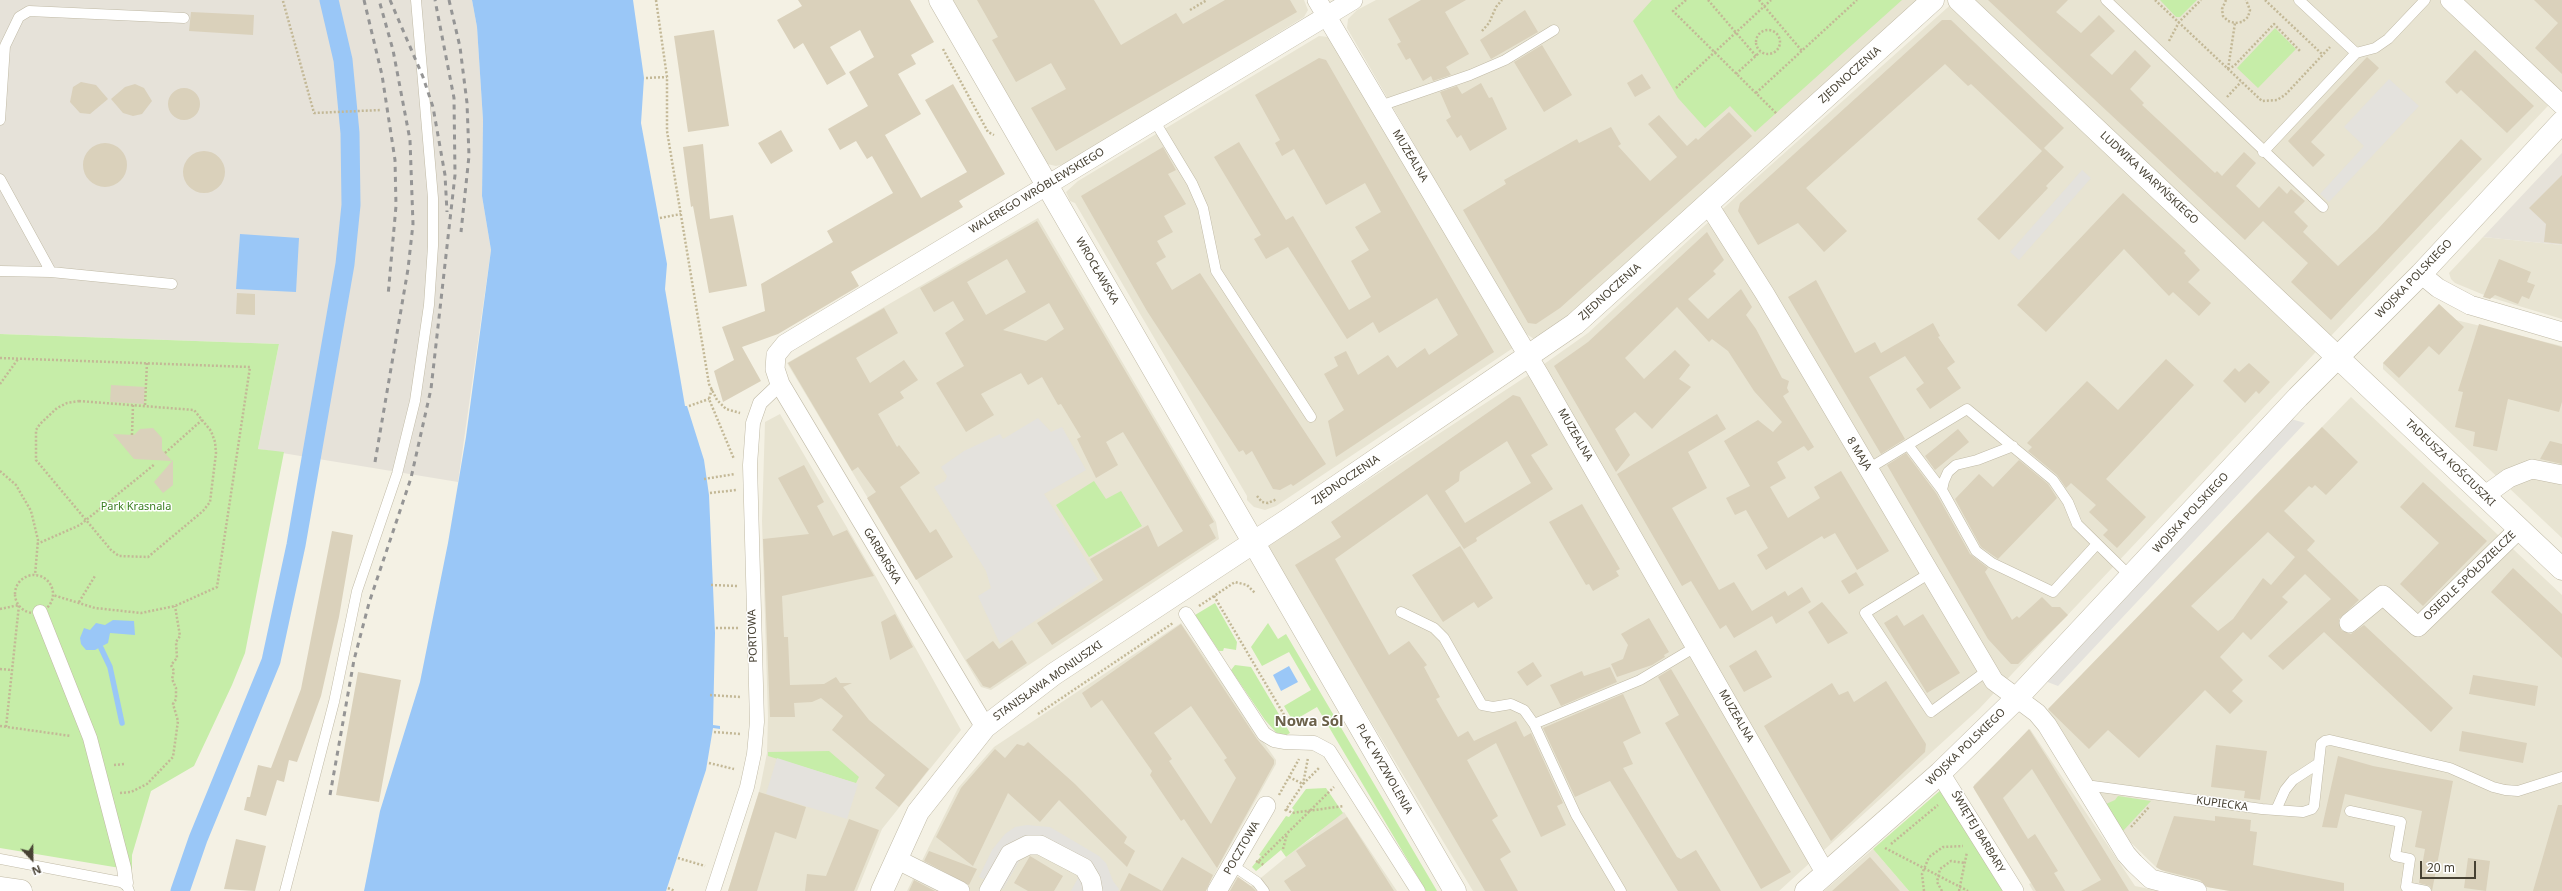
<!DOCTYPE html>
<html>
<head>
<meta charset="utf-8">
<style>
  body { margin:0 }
  #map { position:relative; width:2562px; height:891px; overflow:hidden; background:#f4f1e4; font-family:"Noto Sans",sans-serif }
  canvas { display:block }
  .north { position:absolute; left:12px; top:839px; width:40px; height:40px; -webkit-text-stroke:3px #fff; paint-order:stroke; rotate:158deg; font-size:11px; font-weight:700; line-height:16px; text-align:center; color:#474133 }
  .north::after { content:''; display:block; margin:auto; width:14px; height:18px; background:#474133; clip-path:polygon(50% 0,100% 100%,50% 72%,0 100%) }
  .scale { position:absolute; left:2420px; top:861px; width:56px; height:18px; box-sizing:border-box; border:2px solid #474133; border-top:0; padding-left:5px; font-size:12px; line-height:14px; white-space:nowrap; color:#474133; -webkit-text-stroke:3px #fff; paint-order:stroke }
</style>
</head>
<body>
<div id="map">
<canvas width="2562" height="891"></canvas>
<div class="north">N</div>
<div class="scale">20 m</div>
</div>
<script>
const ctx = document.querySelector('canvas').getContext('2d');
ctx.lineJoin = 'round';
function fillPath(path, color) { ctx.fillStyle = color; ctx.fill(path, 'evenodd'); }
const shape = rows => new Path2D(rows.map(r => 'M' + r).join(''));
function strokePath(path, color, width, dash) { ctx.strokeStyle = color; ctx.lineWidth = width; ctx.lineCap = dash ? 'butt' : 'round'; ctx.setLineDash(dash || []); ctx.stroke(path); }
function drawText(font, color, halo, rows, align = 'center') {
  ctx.font = font + ' "Noto Sans",sans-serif'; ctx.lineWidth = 3; ctx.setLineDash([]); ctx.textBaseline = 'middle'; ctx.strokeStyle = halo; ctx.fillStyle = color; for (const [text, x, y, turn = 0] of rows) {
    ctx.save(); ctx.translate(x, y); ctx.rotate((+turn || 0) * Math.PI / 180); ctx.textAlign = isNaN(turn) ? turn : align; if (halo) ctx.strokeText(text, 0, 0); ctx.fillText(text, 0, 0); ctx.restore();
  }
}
const residential = shape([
  [953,0,1304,0,1308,10,1304,17,1066,164,1056,166,1047,164],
  [1376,0,1917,0,1566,318,1534,339,1522,331,1347,28,1348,19,1357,10],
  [1956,0,2562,0,2562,91,1979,709,1779,891,1473,891,1266,547,1530,374,1588,333,1753,181],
  [1319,36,1329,37,1513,348,1276,506,1265,510,1254,507,1247,500,1247,496,1075,203,1070,201,1066,192,1078,181],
  [1038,218,1216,522,1219,539,991,690,981,687,787,363],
  [2483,237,2562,245,2562,319,2489,297,2455,283,2451,279,2449,273],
  [2439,304,2456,320,2562,346,2562,538,2383,369,2383,363],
  [2351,397,2562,595,2562,891,2229,891,2186,883,2156,867,2123,835,2048,710],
  [780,414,875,575,961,730,882,829,857,891,728,891,760,788,767,753,768,717,762,521,765,422],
  [1181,623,1276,760,1276,764,1205,891,907,891,958,788,994,747],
  [2030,729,2135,886,2159,891,2033,891,2029,884,2031,883,1974,789,1974,785],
  [1344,812,1397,891,1227,891,1236,876,1251,886,1296,849,1315,836,1321,828],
  [1873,849,1909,891,1824,891]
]);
const industrial = shape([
  [0,0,472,0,477,27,483,120,482,196,491,250,458,482,258,449,279,344,0,334],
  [2562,153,2562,245,2483,237,2561,154]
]);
const green = shape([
  [1652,0,1902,0,1755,132,1730,106,1705,128,1678,98,1633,21],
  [2160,0,2197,0,2180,17,2176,17],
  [2275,28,2296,49,2258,88,2237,68],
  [0,334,279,344,258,449,284,452,245,653,232,685,194,766,151,791,132,855,132,870,0,848],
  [1094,481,1106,499,1121,491,1142,526,1089,557,1056,505],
  [1215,603,1237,642,1236,650,1224,648,1223,651,1219,651,1195,615],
  [1268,623,1278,639,1286,634,1437,891,1426,891,1317,707,1293,721,1284,706,1311,690,1289,652,1262,666,1251,647],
  [1235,665,1251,667,1290,733,1281,738,1265,720,1231,670],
  [829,751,859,777,856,783,768,756,768,752],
  [1326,788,1343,813,1286,857,1281,850,1256,871,1252,867,1261,856,1259,855,1286,816,1289,817,1292,813,1294,810,1292,808,1306,789],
  [1943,788,2006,891,1909,891,1873,849],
  [2118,796,2151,801,2123,831,2106,804,2115,800]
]);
const parking = shape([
  [2389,79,2419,106,2329,202,2320,194,2364,146,2344,127],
  [2082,170,2091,178,2019,260,2010,252],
  [1038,418,1051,432,1062,427,1086,470,1044,494,1098,579,1000,644,978,596,991,588,986,571,934,487,945,481,947,476,941,467,964,451,1000,434,1003,439],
  [2291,419,2305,423,2058,686,2045,681],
  [777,758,858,784,847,819,766,794],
  [1027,825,1050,827,1099,856,1106,863,1113,881,1119,889,1118,891,1071,891,1078,878,1077,875,1043,855,1033,854,1022,856,1003,889,979,877,992,850,1005,834,1015,827]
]);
const water = shape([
  [472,0,633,0,644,78,641,123,667,264,665,289,685,406,687,406,704,460,709,495,715,633,713,725,720,726,720,729,713,728,706,770,666,891,364,891,380,811,420,682,448,543,466,437,491,250,482,196,483,120,477,27],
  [240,234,299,238,296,292,236,289],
  [113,620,134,621,135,635,110,633,108,643,95,650,86,650,81,644,80,638,84,628,90,630,96,623,105,625],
  [1289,666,1298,682,1281,691,1273,675]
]);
const stream = shape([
  [101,648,110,667,122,723]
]);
const canal = shape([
  [180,891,198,839,271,661,296,545,345,264,351,205,350,133,343,60,329,0]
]);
const building = shape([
  [798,0,910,0,934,42,911,55,916,64,898,74,921,114,885,135,921,198,967,172,925,100,953,84,1005,174,959,201,963,207,851,272,859,286,778,334,742,347,761,381,723,402,714,371,734,360,722,327,765,311,761,284,833,242,827,231,893,193,872,156,867,159,856,141,840,150,828,129,868,106,849,72,874,57,860,30,830,47,846,74,827,85,803,43,794,49,777,20,802,6],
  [977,0,1094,0,1121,45,1176,13,1183,24,1225,0,1290,0,1297,12,1056,151,1031,108,1066,89,1051,63,1016,82,992,40,998,37],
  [1421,0,1466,0,1445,12,1469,54,1446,67,1451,75,1433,81,1431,76,1423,81,1410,58,1406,60,1397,44,1401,42,1388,19],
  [1988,0,2068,0,2056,12,2081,33,2099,15,2115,31,2090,55,2112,75,2135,50,2151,66,2130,89,2144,103,2142,105,2215,173,2217,171,2222,176,2244,152,2256,163,2236,186,2259,208,2279,186,2287,194,2291,189,2305,201,2294,212,2308,226,2303,232,2338,266,2377,230,2461,139,2482,159,2331,320,2291,282,2308,263,2263,221,2245,240],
  [2534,0,2562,0,2562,74,2535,48,2558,23],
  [1525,10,1538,32,1491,59,1480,40],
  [191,12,254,15,253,35,189,31],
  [1942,20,1951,20,2064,128,2044,148,2064,167,2046,186,2048,188,1999,240,1977,219,2042,151,1971,84,1968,86,1945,64,1806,188,1847,231,1824,252,1798,223,1758,245,1738,211,1740,203],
  [714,30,729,126,688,132,674,36],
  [1542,45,1572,95,1544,112,1514,62],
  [2475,50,2534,106,2507,133,2461,90,2457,94,2445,82],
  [2367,57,2379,68,2311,142,2325,155,2313,167,2288,141],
  [1319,58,1326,60,1494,352,1336,457,1328,421,1344,410,1324,374,1338,366,1334,357,1346,351,1358,375,1388,355,1397,368,1425,348,1429,355,1458,335,1437,298,1379,333,1373,322,1347,339,1288,247,1266,259,1254,239,1261,235,1214,157,1239,142,1286,220,1293,216,1349,310,1371,297,1351,261,1369,250,1355,227,1381,212,1365,183,1326,205,1294,149,1282,156,1275,143,1280,140,1255,95],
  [1642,74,1651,88,1635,97,1627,83],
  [81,82,96,85,108,99,90,114,80,113,70,102,73,87],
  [1481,83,1489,98,1492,97,1507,129,1470,151,1461,135,1457,138,1446,120,1451,117,1440,92,1457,86,1462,94],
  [135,84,144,88,152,101,142,114,133,116,123,113,111,99,125,87],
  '168 104a16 16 0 1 1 32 0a16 16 0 1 1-32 0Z',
  [1729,112,1752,136,1560,308,1536,324,1528,323,1463,210,1506,184,1504,180,1577,139,1579,143,1611,127,1621,144,1618,146,1650,181,1677,157,1648,124,1659,115,1687,146,1696,138,1698,140],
  [781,130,793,151,771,164,758,143],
  '83 165a22 22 0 1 1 44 0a22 22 0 1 1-44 0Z',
  [703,144,710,219,733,215,747,286,709,293,693,206,691,207,683,147],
  [1163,147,1176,170,1168,174,1186,204,1164,216,1173,232,1157,241,1166,257,1156,263,1172,290,1200,273,1326,464,1293,486,1291,484,1280,490,1273,489,1252,451,1246,455,1243,450,1239,452,1147,311,1081,196],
  '183 172a21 21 0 1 1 42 0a21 21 0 1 1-42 0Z',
  [2562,175,2562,244,2544,242,2546,224,2529,208],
  [2123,193,2186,251,2184,253,2200,270,2188,282,2211,303,2199,316,2173,292,2169,296,2124,249,2046,332,2017,305],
  [1037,221,1214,522,1209,525,1216,538,1052,645,1037,623,1103,580,1090,559,1148,525,1158,547,1183,531,1123,432,1106,442,1118,465,1096,478,1077,439,1081,437,1061,404,1058,405,1042,377,1028,385,1021,373,981,394,994,415,966,432,936,383,964,366,945,333,964,320,953,301,934,312,920,288],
  [1007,259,1026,292,986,315,967,282],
  [1049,303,1064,329,1046,341,1003,330],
  [1707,232,1724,260,1713,271,1716,274,1688,299,1708,319,1741,289,1752,307,1746,315,1756,329,1782,378,1789,381,1787,388,1789,392,1783,396,1814,447,1808,451,1804,446,1777,462,1786,478,1770,487,1788,518,1820,498,1814,487,1841,471,1889,551,1857,570,1835,533,1824,539,1822,536,1766,570,1757,555,1768,548,1746,510,1735,515,1726,498,1750,486,1724,441,1758,420,1773,432,1782,422,1754,391,1728,351,1712,339,1709,342,1677,307,1625,358,1644,379,1675,350,1690,365,1679,379,1691,387,1652,429,1635,412,1615,429,1630,455,1616,472,1554,366,1588,342],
  [2499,259,2531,272,2527,282,2535,285,2529,299,2522,296,2518,304,2495,295,2490,299,2483,297],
  [1816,280,1855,353,1875,342,1881,353,1933,323,1940,336,1938,337,1955,362,1947,368,1961,388,1930,409,1916,389,1924,383,1905,356,1869,377,1905,439,1881,454,1788,297],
  [237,293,255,294,255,315,236,314],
  [2439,304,2464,327,2439,355,2429,346,2399,378,2383,363],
  [884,308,898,333,856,358,870,383,904,360,918,380,900,392,904,398,878,414,897,447,899,445,920,473,900,487,930,533,936,529,953,557,916,580,867,498,876,492,858,467,852,471,788,363],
  [2479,324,2562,347,2562,402,2559,412,2508,399,2497,451,2473,446,2475,432,2455,427,2463,392,2458,391],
  [2166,359,2194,385,2106,479,2146,517,2117,548,2103,535,2108,530,2089,512,2096,505,2071,483,2066,488,2057,475,2028,451,2032,447,2027,443,2087,381,2118,410],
  [2249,363,2270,382,2259,394,2256,391,2245,403,2223,381,2235,368,2239,372],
  [111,385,145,387,144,404,110,402],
  [1513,395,1520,397,1548,445,1531,455,1553,489,1476,538,1477,541,1464,549,1427,494,1335,559,1389,655,1409,641,1427,665,1424,667,1440,697,1436,699,1458,737,1468,731,1474,741,1516,721,1524,737,1531,733,1563,803,1557,806,1566,825,1541,837,1496,743,1467,760,1498,816,1492,820,1511,852,1500,859,1518,891,1485,891,1295,565,1341,537,1331,522],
  [1507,441,1531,483,1465,523,1445,491,1459,481,1460,472],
  [1717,414,1726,429,1688,452,1707,488,1672,508,1719,590,1734,582,1752,611,1785,591,1788,596,1802,587,1811,602,1776,624,1772,616,1734,638,1726,625,1720,629,1691,581,1682,586,1617,474],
  [2322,427,2358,462,2326,495,2315,485,2312,488,2309,486,2284,511,2315,541,2307,550,2359,600,2339,619,2341,630,2351,634,2364,625,2453,708,2431,732,2324,632,2283,670,2268,656,2331,599,2305,574,2282,597,2288,602,2251,640,2243,632,2220,657,2243,680,2232,691,2243,701,2230,714,2205,690,2139,758,2108,730,2089,749,2048,709],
  [2268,532,2295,557,2271,585,2263,578,2233,619,2218,631,2191,606],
  [153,428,162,438,162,450,172,461,134,459,113,434,134,435,140,429],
  [1958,429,1969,442,1935,470,1925,456],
  [2550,441,2562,444,2562,464,2540,459],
  [1906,453,1936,493,1970,554,1988,568,1985,572,2012,620,2017,616,2019,618,2042,597,2052,607,2060,607,2068,615,2018,664,2011,664,1988,639,1887,465],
  [173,460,173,485,163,493,154,482],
  [2019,460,2048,484,2057,498,1998,559,1981,547,1955,499,1979,474,1993,487],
  [804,465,824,502,817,506,833,536,847,530,874,576,782,596,784,637,788,637,790,685,824,684,836,677,840,683,852,683,843,687,869,720,929,769,899,807,875,788,885,775,832,730,843,716,821,698,812,702,794,703,795,717,770,717,763,539,809,534,778,478],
  [2423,482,2487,541,2423,606,2400,584,2439,543,2400,507],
  [1582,504,1620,569,1616,571,1619,576,1593,591,1589,584,1586,585,1549,522],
  [332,531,353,535,339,617,321,696,297,762,289,760,284,782,277,780,266,816,244,810,247,797,250,797,258,765,271,768,301,689],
  [1460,546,1493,598,1478,608,1474,602,1443,622,1412,575],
  [2513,568,2562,614,2562,658,2491,592],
  [1856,572,1864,585,1849,594,1841,581],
  [1822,602,1848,633,1828,644,1808,612],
  [895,614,913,647,890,660,881,622],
  [1923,614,1960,673,1927,693,1884,623,1897,615,1904,626],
  [1649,618,1669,652,1664,655,1665,657,1652,665,1617,677,1611,664,1623,659,1628,645,1621,634],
  [1181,624,1257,739,1274,760,1274,764,1217,868,1184,819,1181,821,1150,775,1152,771,1102,700,1091,708,1082,693],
  [1191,706,1227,758,1224,760,1236,778,1211,824,1169,761,1172,759,1154,733],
  [1012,640,1027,663,990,688,983,686,966,660,993,641,999,649],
  [1756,650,1772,677,1744,692,1729,666],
  [1533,662,1542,676,1527,686,1517,672],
  [1610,667,1617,682,1561,706,1550,685,1582,671,1584,676],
  [1671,669,1791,872,1761,889,1665,723,1679,715,1658,677],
  [358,672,401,680,379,802,336,795],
  [2473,675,2538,686,2535,706,2469,694],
  [1886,681,1926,744,1925,752,1831,841,1764,726,1832,683,1839,695,1848,691,1854,702],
  [1623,694,1641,733,1623,742,1633,764,1623,768,1677,857,1681,859,1696,850,1721,891,1678,891,1610,781,1575,797,1543,728],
  [2029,729,2050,762,2129,891,2081,891,2101,880,2032,769,2003,798,2028,839,2035,834,2058,871,2054,873,2065,891,2036,891,1973,787],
  [2462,731,2527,743,2523,763,2459,751],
  [1028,742,1075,784,1127,837,1124,843,1135,851,1127,867,1059,800,1040,822,1008,793,973,866,936,837,961,788,995,749,1005,758,1017,744,1024,746],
  [2216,745,2267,751,2260,800,2244,798,2245,791,2211,787],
  [2338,756,2373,766,2453,781,2432,891,2430,886,2419,883,2425,849,2415,847,2422,811,2345,794,2337,828,2322,827],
  [759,792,806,807,796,839,775,832,757,891,728,891],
  [2558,805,2562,805,2562,891,2533,891],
  [2174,816,2215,821,2215,816,2251,820,2250,831,2257,832,2253,865,2344,883,2344,891,2230,891,2207,887,2200,880,2161,870,2156,867],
  [1347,817,1394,891,1291,891,1284,881,1306,866,1296,851],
  [849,819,879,830,854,891,805,891,807,874,826,876],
  [236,839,266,846,255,891,224,889],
  [929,851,977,869,969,885,924,861],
  [1030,856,1063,876,1054,891,1028,891,1014,883],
  [1182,857,1213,875,1206,891,1120,891,1129,873,1162,891],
  [1870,857,1900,891,1832,891],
  [2468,858,2490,861,2486,891,2464,888],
  [1238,877,1252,887,1256,891,1230,891],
  [914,880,935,891,909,891]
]);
const path = shape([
  [656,0,667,77,667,131,709,384,717,400,726,409,740,413],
  [1686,0,1673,11,1777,114],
  [1708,0,1756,56],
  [1759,0,1802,51],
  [2155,0,2262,101,2277,100,2285,95,2330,47],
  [2226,0,2222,9,2223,16,2228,21,2235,23,2242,22,2248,17,2250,10,2246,0],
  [2265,0,2323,55],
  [283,1,314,113,381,110],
  [1190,10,1207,0],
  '1756 42a12 12 0 1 1 24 0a12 12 0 1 1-24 0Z',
  [1482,31,1489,23,1496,7,1502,0],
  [2169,41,2179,22,2201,0],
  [943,49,988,132,994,135],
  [2228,69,2234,66,2274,24,2300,51],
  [2228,69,2235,23],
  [1736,74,1760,52],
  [646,78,667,77],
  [1676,88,1771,0],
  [1756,93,1857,0],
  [2227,97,2241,82],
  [660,218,681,214],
  [0,358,250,367,217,587,175,606,141,613,95,608,53,595],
  [0,384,18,359],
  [712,389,709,399,734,459],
  [79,401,194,410,211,431,215,442,216,453,210,502,203,511,148,557,119,556,111,550,36,460,36,430,40,424,57,408,67,403,79,401],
  [145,405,147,363],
  [689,406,709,399],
  [132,435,133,405],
  [165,453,202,420],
  [0,471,16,485,31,511,38,540,35,575],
  [704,479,735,474],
  [710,493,736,490],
  [1257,496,1262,502,1268,503,1277,499],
  [37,544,80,525,155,464],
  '15 594a19 19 0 1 1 38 0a19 19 0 1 1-38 0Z',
  [711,585,738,586],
  [1214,596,1290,725],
  [79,602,95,576],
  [1199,606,1235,582,1247,585,1255,593],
  [0,609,19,605,6,727],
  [716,628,738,628],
  [0,669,12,670],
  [710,695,741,697],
  [1038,714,1173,623],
  [0,726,71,736],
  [714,732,741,734],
  [709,763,734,769],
  [114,765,125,764],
  [1289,777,1303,784,1320,767],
  [120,793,131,792,147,784,173,757,178,721,173,704,176,699,176,688,172,679,174,671,171,665,177,658,176,642,180,636,175,606],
  [1279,795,1299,759],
  [1286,809,1292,813,1344,806],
  [1285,811,1303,784,1308,758],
  [2131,827,2149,807],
  [1891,844,1938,805],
  [1885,848,1968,891],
  [1283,849,1287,834],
  [678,858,705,866],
  [1256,861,1258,862,1334,787],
  [1258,862,1264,865],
  [668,888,675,891],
  [1924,891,1922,874,1929,857,1943,847,1963,846],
  [1942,891,1937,882,1940,869,1951,861,1965,863],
  [1959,891,1967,852]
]);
const service = shape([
  [2106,0,2323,207],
  [2299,0,2356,53,2375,48,2388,39,2425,0],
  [1380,106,1470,75,1505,60,1554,30],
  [0,120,5,46,19,17,29,11,184,18],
  [1154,120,1192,183,1203,208,1216,271,1311,417],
  [2263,152,2356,53],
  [0,179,51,272],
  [0,271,51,272,172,284],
  [1908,445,1942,490],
  [2013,446,1977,460,1956,465,1948,472,1944,481,1942,490,1976,551,1992,563,2053,592,2097,544],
  [1868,469,1967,409,2053,480,2068,502,2077,524,2131,577],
  [1930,573,1865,613,1931,712,1988,670],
  [1401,612,1434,628,1444,638,1482,705,1493,707,1511,704,1524,710,1534,724],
  [2087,788,2093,786,2262,809,2303,812,2312,809,2314,806,2321,744,2325,741,2330,740,2450,768,2493,787,2505,790,2518,791,2562,777],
  [2276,810,2285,790,2293,780,2319,763],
  [2350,811,2401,822,2395,856,2410,859,2406,887,2426,891],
  [0,859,126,883,129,891],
  [1232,865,1257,882,1264,891],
  [285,891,334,702,357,591,397,474,415,401,429,305,433,246,433,198,416,0],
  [1621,891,1576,815,1534,724,1640,680,1697,646]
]);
const pedestrian = shape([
  [40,612,90,738,124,868,126,883],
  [1186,614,1264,734,1274,740,1285,742,1314,743,1329,751,1418,891],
  [713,891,747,787,754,754,757,722,750,465,753,423,760,403,780,384]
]);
const minor = shape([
  [1317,0,1540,376,1826,874],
  [2450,0,2562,105],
  [1708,204,1765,294,1994,681,2037,713,2047,725,2126,854,2134,863,2151,879,2197,891],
  [2421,274,2438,288,2470,305,2562,332],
  [2484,496,2509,478,2532,469,2562,475],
  [2349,623,2383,595,2418,627,2519,529],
  [985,727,780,384,775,369,776,355,785,344,1353,0],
  [1940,773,2014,891],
  [896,859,960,891],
  [989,891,1010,854,1028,845,1040,845,1084,868,1091,880,1093,891],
  [1217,891,1266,806]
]);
const tertiary = shape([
  [940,0,1455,891],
  [1959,0,2562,569],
  [0,888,21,891],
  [882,891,918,812,985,727,1054,674,1289,519,1575,324,1933,0],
  [1806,891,1940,773,2016,699,2298,397,2421,274,2562,122]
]);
const rail = shape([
  [364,0,382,75,395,160,396,206,388,296],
  [390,0,423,77,433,107,445,175,447,212],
  [449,0,460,47,467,103,469,156,461,232],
  [375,462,408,269,413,224,410,140,393,50,379,0],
  [330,795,354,660,369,603,411,478,431,389,455,175,454,98,435,0]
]);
const streetNames = [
  ["ZJEDNOCZENIA",1850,75,-42],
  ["MUZEALNA",1410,156,59],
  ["LUDWIKA WARYŃSKIEGO",2149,178,43],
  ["WALEREGO WRÓBLEWSKIEGO",1037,191,-31],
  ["WROCŁAWSKA",1097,271,60],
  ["WOJSKA POLSKIEGO",2414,279,-46],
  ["ZJEDNOCZENIA",1610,292,-42],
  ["MUZEALNA",1575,435,60],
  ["8 MAJA",1859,454,59],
  ["TADEUSZA KOŚCIUSZKI",2450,463,44],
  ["ZJEDNOCZENIA",1346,480,-34],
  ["WOJSKA POLSKIEGO",2191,513,-47],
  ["GARBARSKA",882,556,59],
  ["OSIEDLE SPÓŁDZIELCZE",2470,576,-44],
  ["PORTOWA",753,636,-92],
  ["STANISŁAWA MONIUSZKI",1048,681,-35],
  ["MUZEALNA",1736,716,60],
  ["WOJSKA POLSKIEGO",1966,747,-44],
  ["PLAC WYZWOLENIA",1384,769,60],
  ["KUPIECKA",2222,804,8],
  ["ŚWIĘTEJ BARBARY",1978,832,59],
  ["POCZTOWA",1242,848,-60]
];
const parkNames = [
  ["Park Krasnala",136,507]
];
const districtNames = [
  ["Nowa Sól",1309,722]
];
fillPath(residential, '#e8e4d2');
fillPath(industrial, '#e6e2d9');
fillPath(green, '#c6eda8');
fillPath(parking, '#e4e2dd');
fillPath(water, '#9ac7f7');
strokePath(stream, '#9ac7f7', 5.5);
strokePath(canal, '#9ac7f7', 19);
fillPath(building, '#dad1bb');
strokePath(service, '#c0baa6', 11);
strokePath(pedestrian, '#c0baa6', 15);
strokePath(minor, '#c0baa6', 20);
strokePath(tertiary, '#c0baa6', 23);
strokePath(path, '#c3b896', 2.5, [2, 2]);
strokePath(service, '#fff', 10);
strokePath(pedestrian, '#fff', 14);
strokePath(minor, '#fff', 19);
strokePath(tertiary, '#fff', 22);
strokePath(rail, '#959595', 3, [5, 5]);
drawText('11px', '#474133', '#fff', streetNames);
drawText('11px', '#3a7e21', '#fff', parkNames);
drawText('bold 15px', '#6b6149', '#fff', districtNames);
</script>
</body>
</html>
